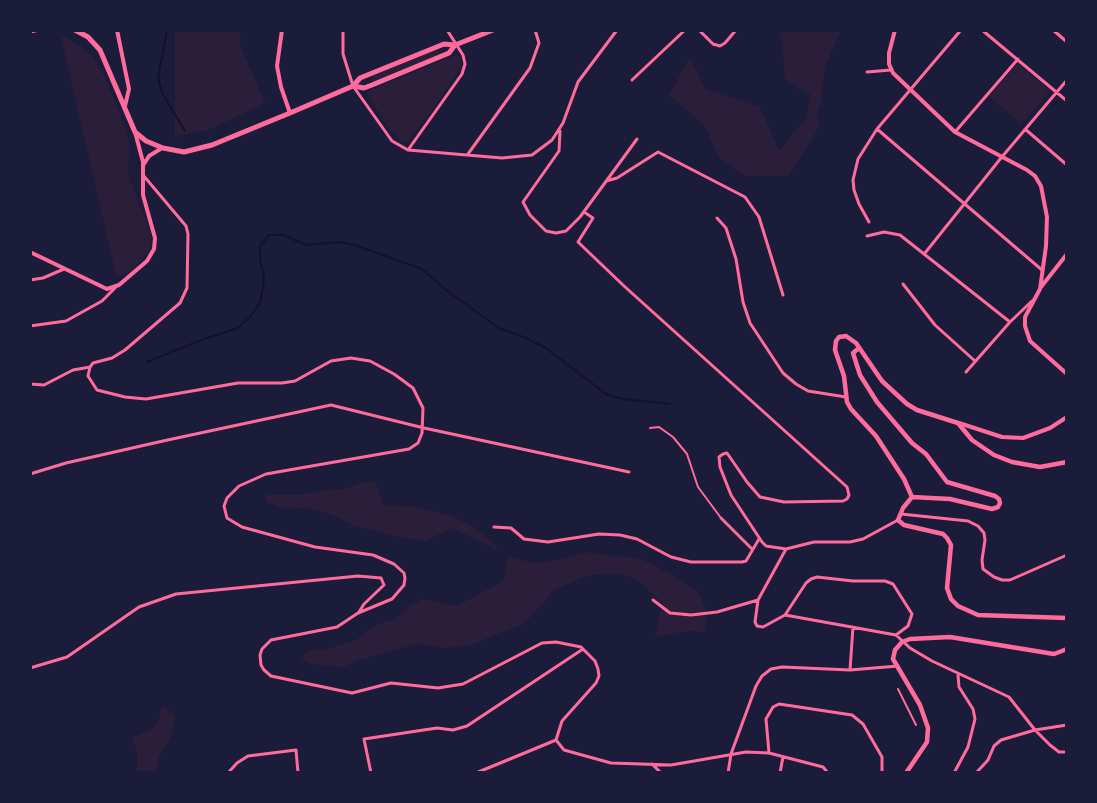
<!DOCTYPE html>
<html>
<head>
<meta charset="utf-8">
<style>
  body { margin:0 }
  #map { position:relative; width:1097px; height:803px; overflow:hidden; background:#1b1b3a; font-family:"Asap Condensed",sans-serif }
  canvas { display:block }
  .frame { position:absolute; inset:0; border:32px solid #1b1b3a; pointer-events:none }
</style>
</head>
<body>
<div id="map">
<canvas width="1097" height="803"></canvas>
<div class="frame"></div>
</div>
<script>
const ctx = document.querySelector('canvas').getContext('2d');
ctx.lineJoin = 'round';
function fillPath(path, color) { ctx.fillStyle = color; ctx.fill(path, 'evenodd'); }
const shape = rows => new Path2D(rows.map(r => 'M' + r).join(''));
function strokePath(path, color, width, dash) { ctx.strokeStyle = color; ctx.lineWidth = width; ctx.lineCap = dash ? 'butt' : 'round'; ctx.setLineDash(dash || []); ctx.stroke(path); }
const green = shape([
  [175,30,242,30,239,43,265,103,211,129,175,137],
  [778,30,841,30,825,66,821,103,817,112,819,127,789,176,745,176,719,158,704,125,669,95,690,57,705,89,760,107,779,151,807,117,810,94,785,81,782,40],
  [61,37,68,38,92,56,105,77,127,133,130,145,128,174,151,234,151,242,149,251,131,271,123,275,116,275],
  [435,50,440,51,441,55,374,82,369,81,371,77],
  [456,55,461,57,462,67,431,112,406,143,401,141,388,128,367,94,370,90],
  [1018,63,1050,91,1021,124,989,96],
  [363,482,376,482,383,505,417,507,451,516,474,527,497,546,496,549,452,528,425,541,391,536,353,525,330,514,305,508,283,509,266,502,266,495,300,495,318,491,349,488],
  [584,552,642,559,683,581,699,593,707,613,705,632,687,631,655,637,662,603,641,583,628,576,620,574,602,574,586,576,554,590,533,615,521,625,470,645,447,648,416,644,359,660,343,667,312,664,301,659,308,650,328,649,356,640,374,626,397,618,408,607,422,599,457,606,503,581,508,557,534,563,545,562,559,560],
  [162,705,176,716,170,738,158,759,157,773,137,773,137,752,132,738,153,728,159,718]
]);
const stream = shape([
  [167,30,158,78,162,93,185,131],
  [147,362,204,339,238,328,249,318,260,303,263,288,264,276,260,259,260,246,269,235,284,235,306,245,339,242,355,245,422,269,446,290,499,328,526,338,546,348,606,394,623,399,670,404]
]);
const pedestrian = shape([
  [650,428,659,427,673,437,687,454,698,487,721,518],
  [898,689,916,725]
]);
const minor = shape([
  [343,30,343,54,353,86,392,141,408,150,502,158,532,155,552,140,563,123,578,82,617,30],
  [699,30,713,44,720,46,725,43,736,30],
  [982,30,1067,101],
  [1053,30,1067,42],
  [867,72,891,70],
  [632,80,685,30],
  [877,129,1042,270],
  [1025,129,1067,165],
  [560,131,559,151,523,202,530,215,546,231,556,233,566,231,580,217,637,139],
  [955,132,1018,59],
  [408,150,462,74,465,64,463,55,447,30],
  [468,154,530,68,539,43,535,30],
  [143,175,186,226,188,234,187,288,180,303,125,350,112,358,93,363,90,367,88,376,97,390,125,397,146,399,238,383,282,383,295,381,331,361,351,358,370,361,394,374,413,388,423,408,422,433,418,443,409,449,266,474,239,486,227,498,224,506,227,518,242,527,315,547,373,555,394,564,404,573,405,578,404,585,392,599,358,613,337,627,271,640,262,649,260,655,261,665,264,670,271,676,352,693,391,683,438,688,463,684,542,643,556,642,581,647,595,661,598,669,599,676,596,683,562,721,556,740,564,750,611,763,671,765,746,752,769,753,823,767,828,773],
  [606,181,617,178,658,152,745,197,759,217,783,295],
  [584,212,593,218,578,242,624,286,847,487,849,495,847,499,843,501,784,502,765,498,760,497,747,482,727,453,723,454,719,457,720,467,731,495,762,542,766,546,786,549,814,542,850,542,863,539,898,520],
  [717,218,726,228,736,259,743,302,750,323,783,373,796,384,808,391,846,397],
  [869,222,859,204,854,190,853,180,858,159,877,129,961,30],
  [867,236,884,232,900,235,1010,322],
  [925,253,1001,158,1067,80],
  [30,280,43,278,64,269],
  [903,284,935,325,975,361],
  [30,326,66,321,102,301,115,288],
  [966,372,1010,322,1032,301],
  [30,384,44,385,73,370,90,367],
  [30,474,66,463,163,441,331,405,424,428,629,472],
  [901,514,968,521,978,526,984,533,985,540,982,560,983,569,994,577,1002,580,1010,580,1067,555],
  [721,518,752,549],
  [494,527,511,528,524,539,548,542,599,534,620,535,637,539,671,557,691,562,742,562,746,561,759,539],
  [786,549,758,600,755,622,757,626,763,627,785,615,896,635,910,648,932,661,1009,697,1035,730,1050,745,1059,752,1067,752],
  [653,600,670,613,691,615,717,612,758,600],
  [785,615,806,583,811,579,817,577,853,581,885,581,893,584,912,614,908,626,896,635],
  [30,668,67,657,139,607,176,594,358,576,381,578,384,585,364,604,359,612],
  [850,670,853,627],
  [769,753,766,719,773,707,779,704,852,715,863,724,882,757,882,773],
  [652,764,661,773],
  [228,773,237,763,248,756,296,750,298,773],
  [371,773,364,739,437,728,453,730,467,726,583,649],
  [476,773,556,740],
  [728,773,731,754,756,686,762,676,771,669,782,667,850,670,898,666],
  [780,773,783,757],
  [954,773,968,747,975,719,973,709,959,687,958,675],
  [976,773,988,760,994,746,1001,740,1035,730,1067,725]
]);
const tertiary = shape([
  [117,30,129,89,125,106],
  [282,30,277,66,281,87,290,113],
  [895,30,889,53,889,64,893,73,955,132,1027,170,1035,176,1041,186,1047,217,1046,246,1040,289,1025,317,1025,326,1030,341,1067,374],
  [144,164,149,156,162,148],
  [30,252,107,289,119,285,147,261,154,249,155,238,143,195,143,162,135,132],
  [1041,287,1067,254],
  [959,423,1002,437,1023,438,1050,428,1067,417]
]);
const secondary = shape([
  [859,348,853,353,860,375,877,402,912,443,926,454,947,482,995,496,999,499,1000,503,998,507,992,509,950,499,912,497],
  [912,497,904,479,876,436,851,409,847,402,844,376,835,350,836,341,839,337,846,336,856,343,882,381,907,404,917,410,958,423,972,440,994,455,1012,462,1040,467,1067,462],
  [912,497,903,508,898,520,904,525,943,534,947,538,951,545,947,588,951,599,958,606,978,615,1067,618],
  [906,773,927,742,928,728,920,705,893,659,895,650,902,642,910,639,950,637,1054,654,1067,649]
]);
const primary = shape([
  [75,30,88,37,100,50,135,132,146,141,163,148,184,152,212,145,290,113,353,86,360,78,444,44,455,45,493,30],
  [30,31,35,30],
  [353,86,364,88,372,85,449,53,455,45]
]);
fillPath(green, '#2a1e3b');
strokePath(stream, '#12122b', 2);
strokePath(pedestrian, '#ff6b9d', 2);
strokePath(minor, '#ff6b9d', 3);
strokePath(tertiary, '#ff6b9d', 4);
strokePath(secondary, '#ff6b9d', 4.5);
strokePath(primary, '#ff6b9d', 5);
</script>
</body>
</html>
